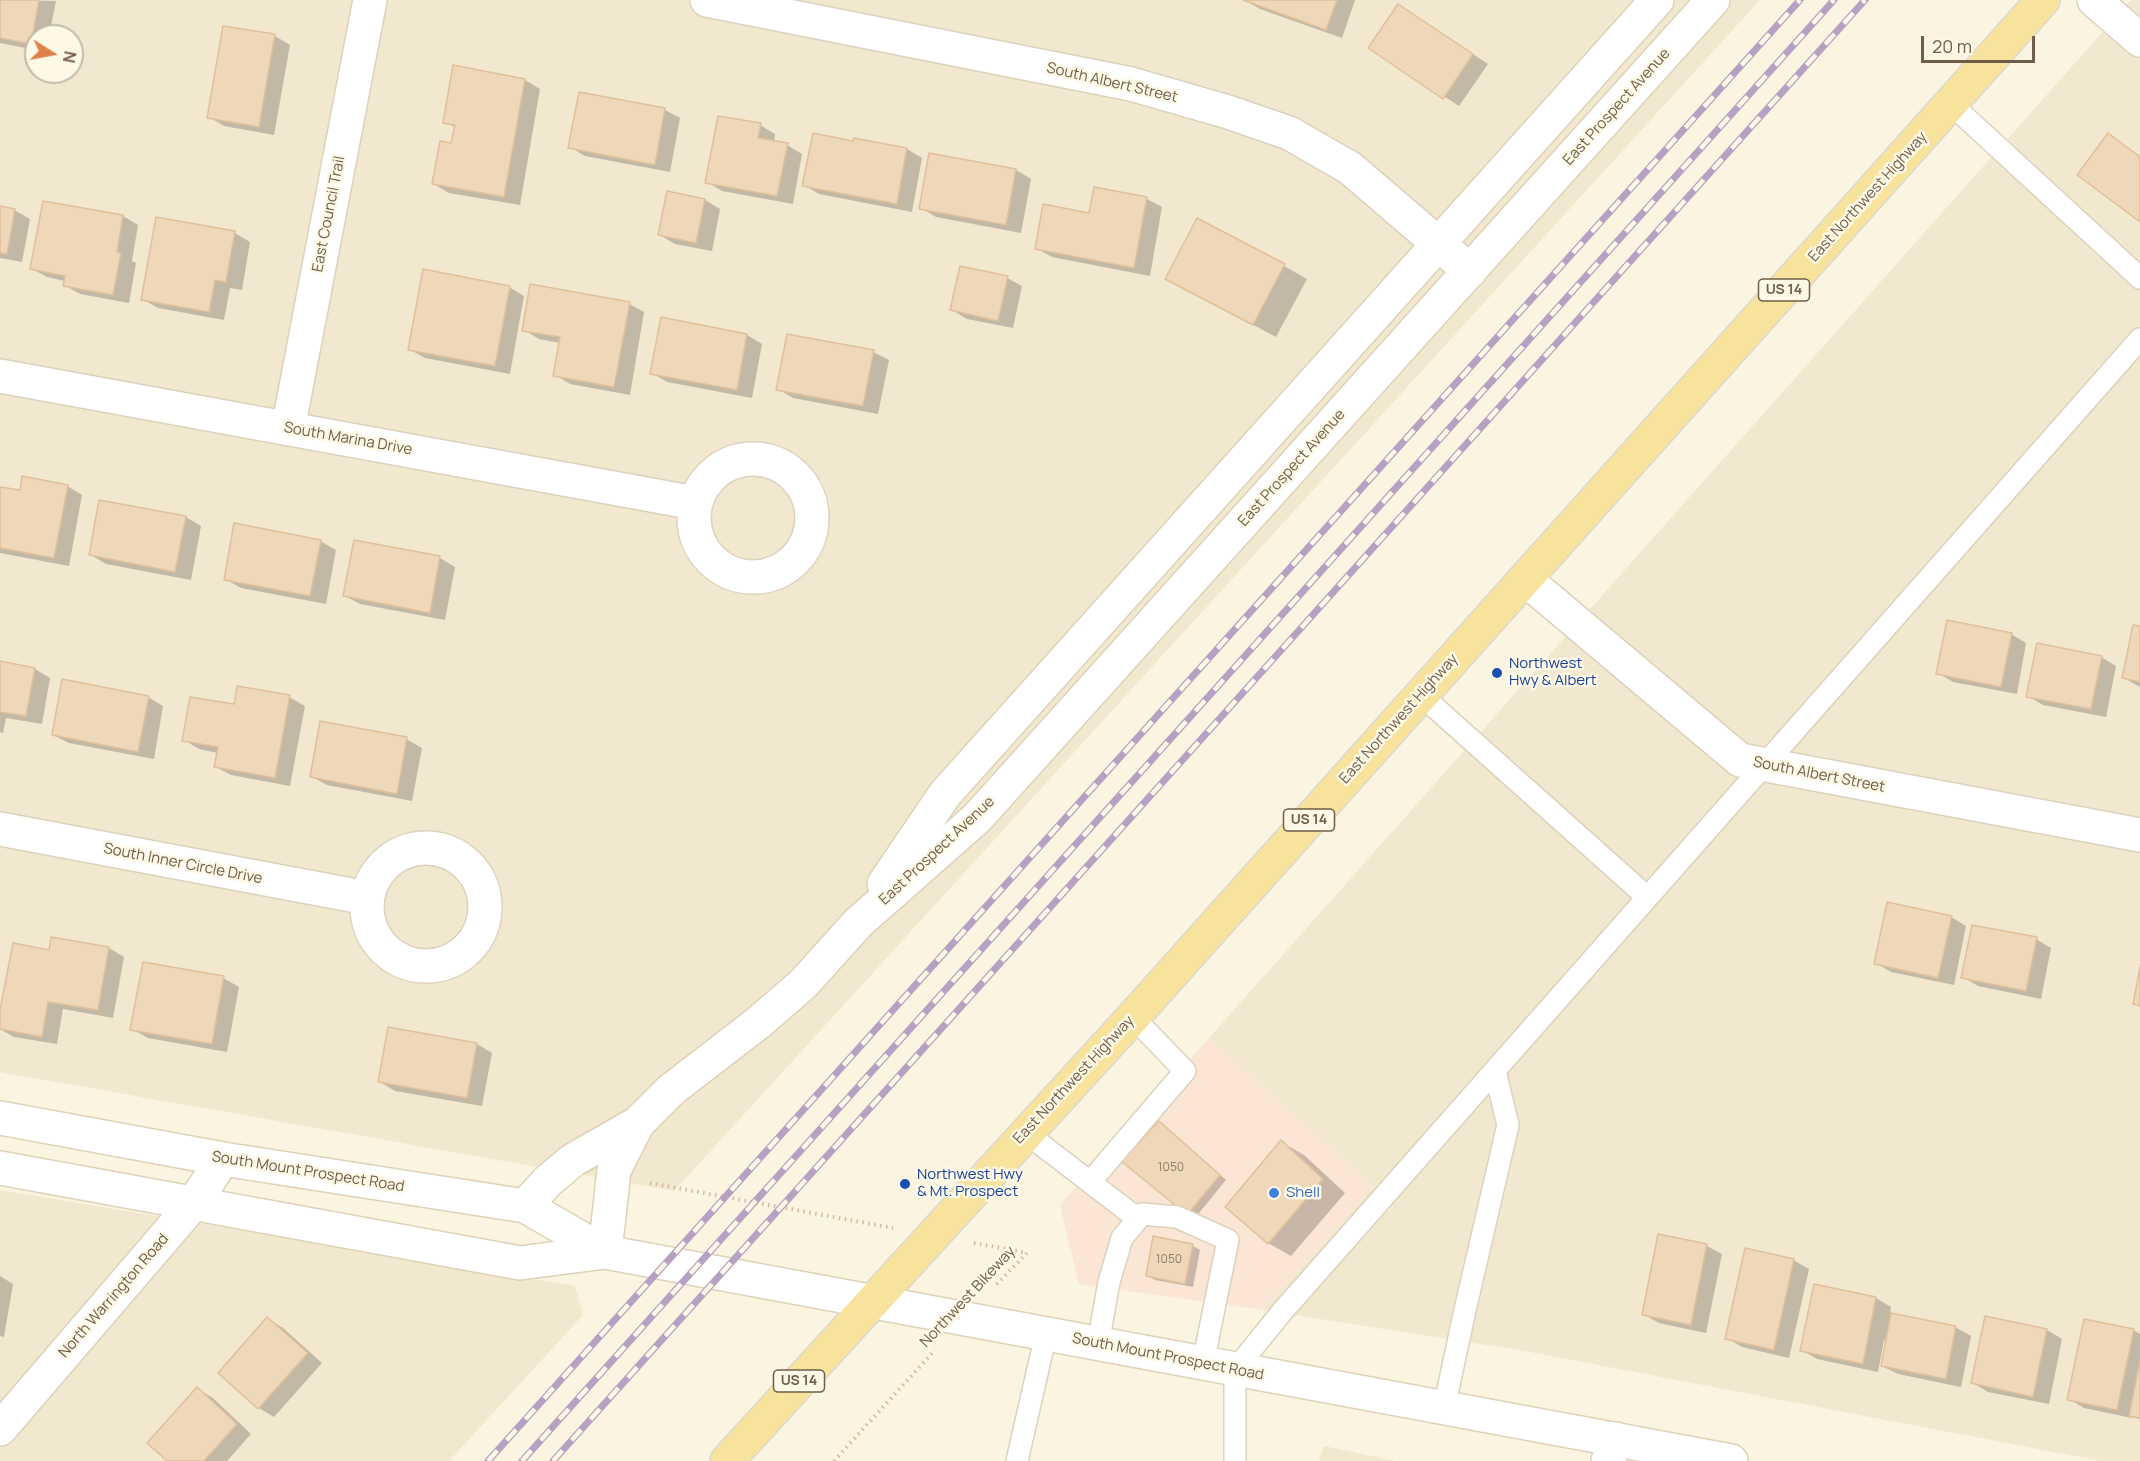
<!DOCTYPE html>
<html>
<head>
<meta charset="utf-8">
<style>
  body { margin:0 }
  #map { position:relative; width:2140px; height:1461px; overflow:hidden; background:#fbf4e0; font-family:Manrope,sans-serif }
  canvas { display:block }
  .north { position:absolute; left:24px; top:24px; width:60px; height:60px; box-sizing:border-box; background:#fef8e6; border:2px solid #c5baa7; border-radius:50%; rotate:101deg; font-size:16px; font-weight:700; line-height:24px; text-align:center; color:#705d49 }
  .north::after { content:''; display:block; margin:auto; width:21px; height:27px; background:#e0824a; clip-path:polygon(50% 0,100% 100%,50% 72%,0 100%) }
  .scale { position:absolute; left:1921px; top:36px; width:114px; height:27px; box-sizing:border-box; border:3px solid #705d49; border-top:0; padding-left:8px; font-size:18px; line-height:21px; white-space:nowrap; color:#705d49; -webkit-text-stroke:4px #fef8e6; paint-order:stroke }
</style>
</head>
<body>
<div id="map">
<canvas width="2140" height="1461"></canvas>
<div class="north">N</div>
<div class="scale">20 m</div>
</div>
<script>
const ctx = document.querySelector('canvas').getContext('2d');
ctx.lineJoin = 'round';
function fillPath(path, color) { ctx.fillStyle = color; ctx.fill(path, 'evenodd'); }
const shape = rows => new Path2D(rows.map(r => 'M' + r).join(''));
function strokePath(path, color, width, dash) { ctx.strokeStyle = color; ctx.lineWidth = width; ctx.lineCap = dash ? 'butt' : 'round'; ctx.setLineDash(dash || []); ctx.stroke(path); }
function drawText(font, color, halo, rows, align = 'center') {
  ctx.font = font + ' Manrope,sans-serif'; ctx.lineWidth = 5; ctx.setLineDash([]); ctx.textBaseline = 'middle'; ctx.strokeStyle = halo; ctx.fillStyle = color; for (const [text, x, y, turn = 0] of rows) {
    ctx.save(); ctx.translate(x, y); ctx.rotate((+turn || 0) * Math.PI / 180); ctx.textAlign = isNaN(turn) ? turn : align; if (halo) ctx.strokeText(text, 0, 0); ctx.fillText(text, 0, 0); ctx.restore();
  }
}
const residential = shape([
  [0,0,1760,0,674,1191,0,1072],
  [36,36,72,36,72,72,36,72],
  [2131,0,2140,0,2140,1461,2101,1461,1525,1351,1263,1310,1374,1186,1209,1038],
  [0,1190,575,1286,583,1315,449,1461,0,1461],
  [1324,1446,1395,1461,1319,1461]
]);
const commercial = shape([
  [1209,1038,1374,1186,1263,1310,1079,1284,1060,1205]
]);
const shadow = shape([
  [0,0,56,1,49,36,36,36,36,50,0,43],
  [1245,0,1355,0,1342,38,1260,9],
  [1399,6,1488,64,1459,106,1370,48],
  [224,27,275,36,290,45,274,135,224,126,209,117],
  [454,67,525,80,540,89,520,205,449,193,434,184,452,144,456,128,445,122],
  [580,94,665,110,680,118,670,172,585,156,570,147],
  [760,125,775,134,774,142,787,145,802,154,793,204,722,191,707,182],
  [2109,135,2140,156,2140,220],
  [855,139,907,149,922,158,912,212,819,194,804,185,855,143],
  [1016,170,1031,179,1021,233,936,217,921,208],
  [1095,189,1147,199,1162,207,1150,276,1052,257,1036,248,1090,214],
  [668,193,705,200,720,209,712,251,675,244,660,235],
  [0,208,14,210,30,219,22,262,0,258],
  [123,216,138,225,132,261,136,263,129,303,80,294,64,285,65,281,47,277,32,269],
  [235,233,250,242,242,290,230,288,224,320,158,308,142,299],
  [1284,266,1307,279,1276,337,1190,291],
  [1007,278,1022,286,1013,328,967,319,952,310],
  [509,287,524,296,510,374,425,358,409,349],
  [629,304,644,312,630,395,570,384,555,375,560,343,539,339,524,330],
  [747,335,762,344,752,398,667,382,652,373],
  [873,352,889,360,878,414,793,398,778,389],
  [67,486,82,495,69,566,0,553,0,488,21,492],
  [186,517,201,526,191,580,106,564,91,555],
  [320,541,336,550,326,604,241,588,225,579],
  [440,558,455,567,445,620,360,604,345,596],
  [2140,628,2140,687,2124,678],
  [2011,634,2026,643,2017,694,1953,682,1938,673],
  [2101,657,2116,666,2106,717,2043,705,2028,696],
  [0,663,35,669,50,678,42,724,6,718,3,733,0,732],
  [148,697,163,706,154,759,69,743,53,735],
  [289,697,305,706,290,786,231,775,216,767,218,753,199,749,184,740,235,706],
  [406,739,422,748,412,801,327,785,312,777],
  [1951,917,1966,926,1954,985,1891,972,1876,963],
  [52,938,109,948,124,957,113,1018,63,1009,57,1044,14,1037,0,1029,0,1018,50,951],
  [2036,939,2051,948,2041,999,1978,986,1963,977],
  [223,978,239,987,227,1052,148,1038,132,1029],
  [477,1044,492,1053,482,1106,395,1091,380,1082],
  [1159,1123,1166,1127,1226,1180,1195,1218,1187,1214],
  [1281,1142,1304,1155,1345,1193,1291,1256,1268,1243],
  [1659,1236,1707,1246,1722,1254,1706,1333,1659,1323,1643,1314],
  [1193,1246,1200,1250,1193,1287,1155,1280,1147,1275],
  [1793,1260,1809,1269,1789,1358,1742,1347,1727,1338],
  [0,1276,13,1284,4,1337,0,1336],
  [1876,1298,1891,1307,1890,1314,1955,1327,1971,1336,1961,1387,1898,1374,1882,1366,1887,1341,1884,1340,1878,1372,1817,1359,1802,1350],
  [268,1319,283,1328,322,1363,274,1417,259,1408],
  [2047,1330,2062,1339,2049,1404,1988,1392,1973,1383],
  [2133,1330,2140,1334,2140,1420,2132,1416,2132,1418,2084,1408,2069,1399],
  [197,1389,213,1398,251,1434,227,1461,169,1461]
]);
const building = shape([
  [0,0,39,0,31,44,0,38,0,0],
  [1243,0,1337,0,1326,30,1243,0],
  [1398,4,1473,54,1443,99,1368,48,1398,4],
  [223,26,275,34,259,127,207,118,223,26],
  [453,65,525,79,504,197,432,184,440,141,451,143,455,125,443,123,453,65],
  [579,92,665,108,655,165,568,148,579,92],
  [718,116,761,123,758,138,788,143,777,196,705,183,718,116],
  [813,133,853,141,854,138,907,148,897,204,802,186,813,133],
  [2108,133,2140,157,2140,222,2077,175,2108,133],
  [929,153,1016,169,1006,225,919,209,929,153],
  [1094,187,1147,197,1134,268,1035,249,1043,204,1089,213,1094,187],
  [667,191,705,199,696,243,658,235,667,191],
  [43,201,123,215,117,252,121,253,113,295,63,286,65,276,30,269,43,201],
  [0,206,15,209,7,254,0,253,0,206],
  [156,217,235,231,226,282,215,280,209,312,141,300,156,217],
  [1197,218,1285,264,1253,325,1165,279,1197,218],
  [960,266,1008,276,998,321,950,310,960,266],
  [423,269,510,286,495,366,408,350,423,269],
  [530,284,630,302,614,387,553,376,560,337,522,331,530,284],
  [661,317,747,334,737,390,650,374,661,317],
  [787,334,874,350,863,406,776,390,787,334],
  [22,476,68,485,54,558,0,548,0,487,20,490,22,476],
  [99,500,186,516,175,572,89,555,99,500],
  [234,523,321,540,310,596,224,580,234,523],
  [354,540,440,556,430,613,343,596,354,540],
  [1947,620,2012,633,2001,687,1936,674,1947,620],
  [2133,625,2140,626,2140,682,2122,678,2133,625],
  [2037,643,2102,656,2091,709,2026,697,2037,643],
  [0,661,35,668,26,716,0,712,0,661],
  [62,679,149,696,138,752,52,735,62,679],
  [237,686,290,695,275,778,214,767,218,747,182,741,190,697,234,704,237,686],
  [320,721,407,737,397,794,310,777,320,721],
  [1887,902,1952,916,1938,978,1874,964,1887,902],
  [1972,925,2037,937,2026,991,1961,978,1972,925],
  [51,937,109,947,98,1010,48,1002,42,1037,0,1029,0,1010,13,943,49,950,51,937],
  [143,962,224,976,212,1044,130,1030,143,962],
  [2140,967,2140,1006,2133,1004,2140,967],
  [388,1027,477,1043,467,1098,378,1082,388,1027],
  [1159,1121,1220,1175,1187,1215,1121,1161,1159,1121],
  [1281,1140,1323,1179,1268,1244,1225,1207,1281,1140],
  [1658,1234,1707,1244,1691,1325,1642,1315,1658,1234],
  [1153,1236,1193,1244,1185,1284,1146,1276,1153,1236],
  [1745,1248,1794,1259,1774,1350,1725,1339,1745,1248],
  [1814,1284,1876,1297,1863,1364,1800,1351,1814,1284],
  [1891,1313,1956,1326,1946,1379,1881,1366,1891,1313],
  [1985,1316,2047,1329,2033,1397,1971,1383,1985,1316],
  [267,1317,308,1353,258,1409,218,1373,267,1317],
  [2084,1319,2134,1329,2117,1410,2067,1400,2084,1319],
  [2140,1361,2140,1418,2129,1416,2140,1361],
  [197,1387,237,1424,204,1461,167,1461,147,1443,197,1387]
]);
const path = shape([
  [650,1183,893,1228],
  [974,1243,1027,1253,995,1286],
  [834,1461,934,1351]
]);
const lane = shape([
  [1951,104,2140,278],
  [1421,695,1647,897],
  [1026,1133,1138,1219],
  [1090,1182,1185,1071,1133,1017],
  [1098,1344,1109,1282,1122,1238,1142,1214,1177,1217,1228,1240,1203,1363],
  [1444,1408,1465,1310,1508,1125,1495,1071],
  [1017,1461,1046,1334],
  [1235,1461,1235,1370,1281,1313,2140,339]
]);
const street = shape([
  [707,0,1131,84,1228,112,1289,133,1350,168,1470,271],
  [2094,0,2140,40],
  [0,376,695,503],
  [288,429,370,0],
  '694 518a59 59 0 1 1 118 0a59 59 0 1 1-118 0Z',
  [1525,579,1740,760,2140,835],
  [0,829,367,898],
  '367 907a59 59 0 1 1 118 0a59 59 0 1 1-118 0Z',
  [0,1429,193,1204,223,1159],
  [1608,1461,1616,1439]
]);
const secondary = shape([
  [884,884,945,794,1657,0],
  [0,1118,223,1159,525,1206,605,1252],
  [0,1168,520,1263,605,1252,1731,1461],
  [525,1206,548,1181,573,1160,638,1123],
  [605,1252,614,1170,638,1123,671,1090,758,1023,803,984,858,923,977,818,1713,0]
]);
const primary = shape([
  [727,1461,1133,1017,2043,0]
]);
const rail = shape([
  [488,1461,1800,0],
  [522,1461,1834,0],
  [553,1461,1865,0]
]);
const markers = [
  [1497,673,6,"#1a4fb4"],
  [905,1184,6,"#1a4fb4"],
  [1274,1193,6,"#3f7fe0"]
];
const numberNames = [
  ["1050",1171,1168],
  ["1050",1169,1260]
];
const shields = [
  [1784,290,51],
  [1309,820,51],
  [799,1381,51]
];
const shieldNames = [
  ["US 14",1784,290],
  ["US 14",1309,820],
  ["US 14",799,1381]
];
const streetNames = [
  ["South Albert Street",1112,83,13],
  ["East Prospect Avenue",1617,107,-48],
  ["East Northwest Highway",1868,197,-48],
  ["East Council Trail",329,214,-79],
  ["South Marina Drive",348,439,10],
  ["East Prospect Avenue",1292,468,-48],
  ["East Northwest Highway",1399,719,-48],
  ["South Albert Street",1819,775,11],
  ["East Prospect Avenue",937,851,-43],
  ["South Inner Circle Drive",183,864,11],
  ["East Northwest Highway",1074,1080,-47],
  ["South Mount Prospect Road",308,1172,9],
  ["North Warrington Road",114,1296,-49],
  ["Northwest Bikeway",968,1297,-47],
  ["South Mount Prospect Road",1168,1357,11]
];
const transitNames = [
  ["Northwest",1509,664],
  ["Hwy & Albert",1509,681],
  ["Northwest Hwy",917,1175],
  ["& Mt. Prospect",917,1192]
];
const shopNames = [
  ["Shell",1286,1193]
];
fillPath(residential, '#f2e7cf');
fillPath(commercial, '#fbe5d4');
fillPath(shadow, '#0003');
fillPath(building, '#efd7b9');
strokePath(building, '#e0c09a', 1.5);
strokePath(lane, '#ded1bd', 24);
strokePath(street, '#ded1bd', 36);
strokePath(secondary, '#e0d1b8', 36);
strokePath(primary, '#ddd8d3', 36);
strokePath(path, '#d3ba9d', 4, [1.5, 4.5]);
strokePath(lane, '#fff', 21);
strokePath(street, '#fff', 33);
strokePath(secondary, '#fff', 33);
strokePath(primary, '#f7e39b', 33);
strokePath(rail, '#b8a0c2', 7);
strokePath(rail, '#fef8e6', 4.5, [14]);
for (const [x, y, r, color] of markers) { const dot = new Path2D(); dot.arc(x, y, r, 0, 2 * Math.PI); ctx.fillStyle = color; ctx.fill(dot); strokePath(dot, '#fef8e6', 2); }
drawText('12px', '#907c65', null, numberNames);
for (const [x, y, w] of shields) { const box = new Path2D(); box.roundRect(x - w / 2, y - 11, w, 22, 4.5); ctx.fillStyle = '#fef8e6'; ctx.fill(box); strokePath(box, '#705d49', 1.5); }
drawText('bold 14px', '#705d49', null, shieldNames);
drawText('15px', '#705d49', '#fef8e6', streetNames);
drawText('15px', '#164399', '#fef8e6', transitNames, 'left');
drawText('15px', '#366cbe', '#fef8e6', shopNames, 'left');
</script>
</body>
</html>
